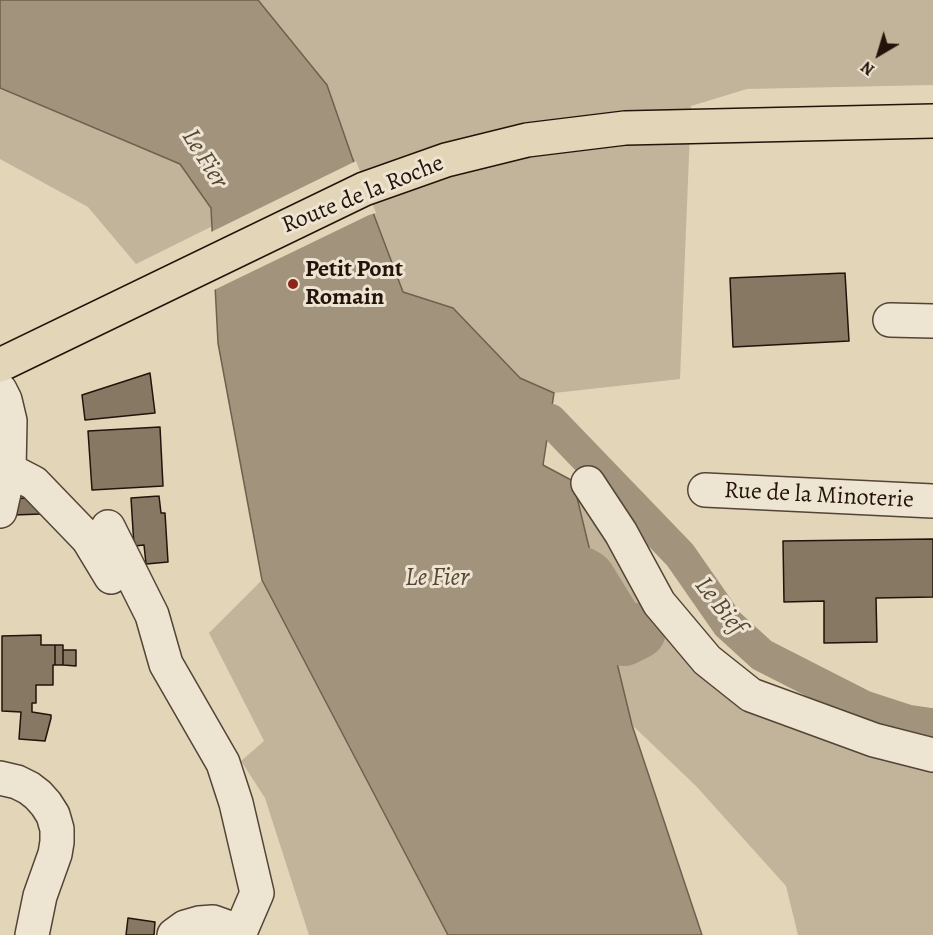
<!DOCTYPE html>
<html>
<head>
<meta charset="utf-8">
<style>
  body { margin:0 }
  #map { position:relative; width:933px; height:935px; overflow:hidden; background:#e3d5b8; font-family:Alegreya,serif }
  canvas { display:block }
  .north { position:absolute; left:849px; top:24px; width:60px; height:60px; -webkit-text-stroke:4px #ede4d1; paint-order:stroke; rotate:218deg; font-size:16px; font-weight:700; line-height:24px; text-align:center; color:#23130a }
  .north::after { content:''; display:block; margin:auto; width:21px; height:27px; background:#23130a; clip-path:polygon(50% 0,100% 100%,50% 72%,0 100%) }
</style>
</head>
<body>
<div id="map">
<canvas width="933" height="935"></canvas>
<div class="north">N</div>
</div>
<script>
const ctx = document.querySelector('canvas').getContext('2d');
ctx.lineJoin = 'round';
function fillPath(path, color) { ctx.fillStyle = color; ctx.fill(path, 'evenodd'); }
const shape = rows => new Path2D(rows.map(r => 'M' + r).join(''));
function strokePath(path, color, width, dash) { ctx.strokeStyle = color; ctx.lineWidth = width; ctx.lineCap = dash ? 'butt' : 'round'; ctx.setLineDash(dash || []); ctx.stroke(path); }
function drawText(font, color, halo, rows, align = 'center') {
  ctx.font = font + ' Alegreya,serif'; ctx.lineWidth = 6; ctx.setLineDash([]); ctx.textBaseline = 'middle'; ctx.strokeStyle = halo; ctx.fillStyle = color; for (const [text, x, y, turn = 0] of rows) {
    ctx.save(); ctx.translate(x, y); ctx.rotate((+turn || 0) * Math.PI / 180); ctx.textAlign = isNaN(turn) ? turn : align; if (halo) ctx.strokeText(text, 0, 0); ctx.fillText(text, 0, 0); ctx.restore();
  }
}
const green = shape([
  [0,0,933,0,933,85,747,89,691,106,680,379,554,393,520,378,453,308,403,292,352,157,136,264,88,207,0,159],
  [573,481,725,686,933,763,933,935,798,935,786,886,696,786,632,725],
  [262,580,448,935,309,935,265,798,241,761,264,741,209,633]
]);
const water = shape([
  [0,0,258,0,327,85,352,157,403,292,453,308,520,378,554,393,543,465,573,481,632,725,702,935,448,935,262,580,218,343,211,208,180,164,0,88,0,0]
]);
const pier = shape([
  [356,161,376,213,369,215,212,291,209,233]
]);
const canal = shape([
  [550,420,680,555,728,624,762,655,864,707,907,721,933,725]
]);
const river = shape([
  [546,591,565,580,582,575,587,578,624,638,638,631]
]);
const building = shape([
  [845,273,849,341,733,347,730,278,845,273],
  [150,373,155,413,85,420,82,395,150,373],
  [160,427,163,486,92,490,88,431,160,427],
  [159,496,161,513,165,513,168,562,146,564,144,545,134,546,131,498,159,496],
  [41,497,42,514,13,515,12,499,41,497],
  [933,539,933,597,876,598,877,642,824,643,824,601,784,602,783,541,933,539],
  [41,635,41,645,55,645,55,665,53,665,53,685,36,685,36,703,32,703,32,712,51,715,51,718,45,741,19,739,21,712,2,711,2,636,41,635],
  [55,645,63,645,63,665,55,665,55,645],
  [63,650,76,650,76,666,63,665,63,650],
  [128,918,155,922,154,935,126,935,128,918]
]);
const minor = shape([
  [890,320,933,321],
  [0,390,5,400,10,421,9,470,0,511],
  [9,470,34,483,88,539,111,577],
  [588,483,621,533,659,603,707,660,751,695,874,740,933,755],
  [705,490,933,501],
  [108,527,152,615,166,664,223,763,236,803,257,893,239,935],
  [0,778,17,782,29,788,38,795,46,804,53,815,57,829,57,842,55,854,40,896,32,935],
  [174,935,185,927,199,923,213,922,227,927,238,935]
]);
const major = shape([
  [0,365,364,189,446,160,527,140,625,128,933,121]
]);
const markers = [
  [293,284,6,"#8f2418"]
];
const streetNames = [
  ["Route de la Roche",363,195,-22],
  ["Rue de la Minoterie",819,496,3]
];
const poiNames = [
  ["Petit Pont",305,270],
  ["Romain",305,298]
];
const waterNames = [
  ["Le Fier",204,159,58],
  ["Le Fier",437,579],
  ["Le Bief",719,606,52]
];
fillPath(green, '#c2b49a');
fillPath(water, '#a2937d');
strokePath(water, '#6f604f', 1.5);
fillPath(pier, '#e3d5b8');
strokePath(canal, '#a2937d', 33);
strokePath(river, '#a2937d', 56);
fillPath(building, '#877864');
strokePath(building, '#23130a', 1.5);
strokePath(minor, '#534436', 36);
strokePath(major, '#23130a', 36);
strokePath(minor, '#ede4d1', 33);
strokePath(major, '#e3d5b8', 33);
for (const [x, y, r, color] of markers) { const dot = new Path2D(); dot.arc(x, y, r, 0, 2 * Math.PI); ctx.fillStyle = color; ctx.fill(dot); strokePath(dot, '#ede4d1', 2); }
drawText('24px', '#23130a', '#ede4d1', streetNames);
drawText('bold 24px', '#23130a', '#ede4d1', poiNames, 'left');
drawText('italic 26px', '#564638', '#ede4d1', waterNames);
</script>
</body>
</html>
